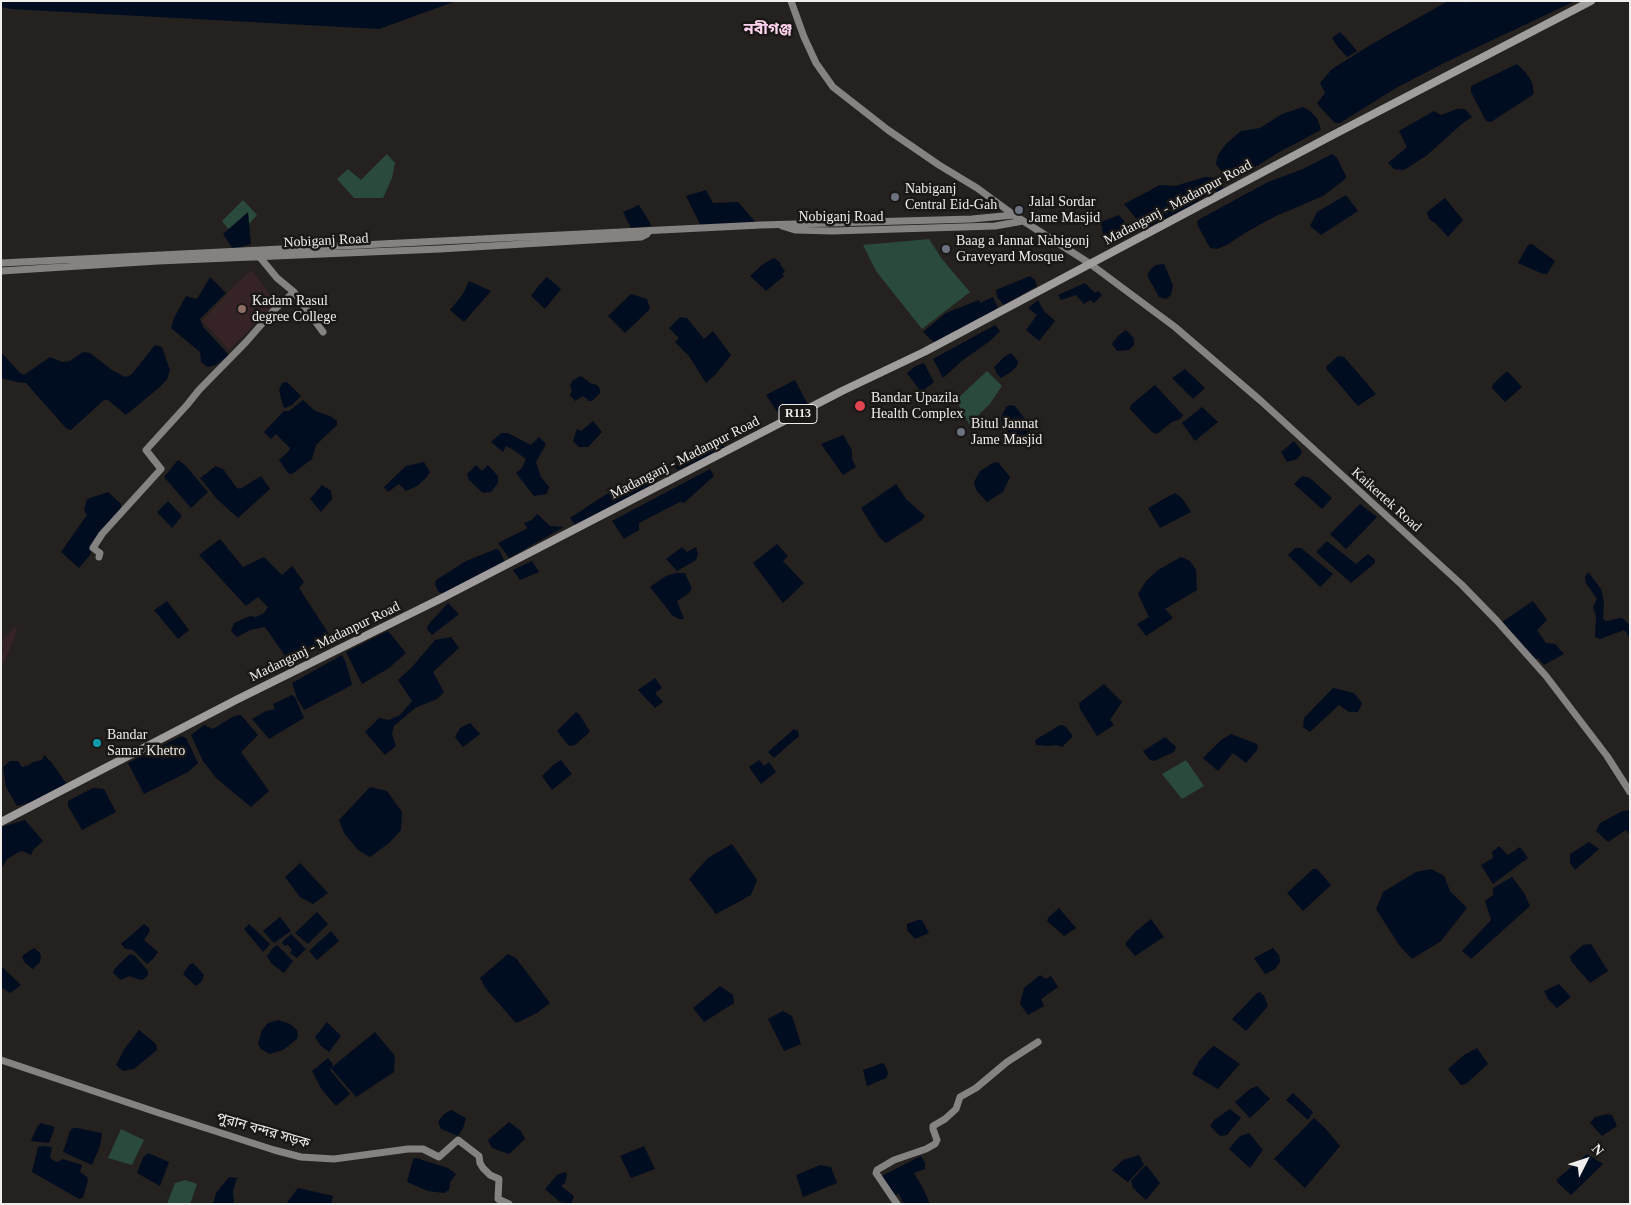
<!DOCTYPE html>
<html>
<head>
<meta charset="utf-8">
<style>
  body { margin:0 }
  #map { position:relative; width:1631px; height:1205px; overflow:hidden; background:#24211f; font-family:"Times New Roman",serif }
  canvas { display:block }
  .frame { position:absolute; inset:0; border:2px solid #f0eeec; pointer-events:none }
  .north { position:absolute; left:1561px; top:1135px; width:50px; height:50px; -webkit-text-stroke:4px #1a1816; paint-order:stroke; rotate:49deg; font-size:14px; font-weight:700; line-height:20px; text-align:center; color:#f0eeec }
  .north::after { content:''; display:block; margin:auto; width:18px; height:22px; background:#f0eeec; clip-path:polygon(50% 0,100% 100%,50% 72%,0 100%) }
</style>
</head>
<body>
<div id="map">
<canvas width="1631" height="1205"></canvas>
<div class="frame"></div>
<div class="north">N</div>
</div>
<script>
const ctx = document.querySelector('canvas').getContext('2d');
ctx.lineJoin = 'round';
function fillPath(path, color) { ctx.fillStyle = color; ctx.fill(path, 'evenodd'); }
const shape = rows => new Path2D(rows.map(r => 'M' + r).join(''));
function strokePath(path, color, width, dash) { ctx.strokeStyle = color; ctx.lineWidth = width; ctx.lineCap = dash ? 'butt' : 'round'; ctx.setLineDash(dash || []); ctx.stroke(path); }
function drawText(font, color, halo, rows, align = 'center') {
  ctx.font = font + ' "Times New Roman","Noto Sans Bengali",serif'; ctx.lineWidth = 5; ctx.setLineDash([]); ctx.textBaseline = 'middle'; ctx.strokeStyle = halo; ctx.fillStyle = color; for (const [text, x, y, turn = 0] of rows) {
    ctx.save(); ctx.translate(x, y); ctx.rotate((+turn || 0) * Math.PI / 180); ctx.textAlign = isNaN(turn) ? turn : align; if (halo) ctx.strokeText(text, 0, 0); ctx.fillText(text, 0, 0); ctx.restore();
  }
}
const education = shape([
  [252,270,276,304,229,350,202,321,237,283],
  [14,627,17,630,4,664,1,662,1,652,4,648,1,645,1,642]
]);
const green = shape([
  [387,154,395,163,392,178,383,198,354,198,337,179,348,169,361,180],
  [243,200,257,215,236,239,222,221],
  [929,239,942,259,970,292,922,329,876,271,863,245],
  [987,371,1002,386,989,405,969,424,956,400],
  [1186,760,1204,786,1182,799,1162,774],
  [121,1129,144,1140,132,1165,108,1158],
  [185,1180,197,1184,190,1204,167,1204,175,1183]
]);
const water = shape([
  [1,1,456,1,379,29,11,9,1,7],
  [1448,1,1463,1,1466,3,1469,1,1575,1,1444,63,1396,88,1340,123,1335,123,1320,107,1317,103,1325,93,1320,83,1332,69,1372,44],
  [1340,32,1347,39,1357,51,1347,57,1338,47,1332,38],
  [1517,64,1526,73,1532,82,1534,94,1491,122,1486,121,1471,92,1471,86],
  [1303,107,1310,111,1317,118,1321,130,1281,151,1247,172,1230,179,1227,178,1216,164,1218,155,1226,144,1241,131,1260,128,1282,114],
  [1457,109,1465,109,1472,117,1463,123,1426,156,1404,170,1394,169,1388,163,1407,147,1399,131,1434,111,1441,115],
  [1332,154,1337,158,1345,174,1346,177,1344,180,1323,196,1276,216,1248,231,1227,245,1217,249,1210,248,1198,226,1197,223,1198,220,1268,182,1303,169],
  [1205,177,1216,178,1217,183,1222,184,1223,190,1218,194,1214,190,1192,205,1145,229,1124,204,1160,185,1175,186],
  [706,190,713,203,738,202,757,224,701,226,686,196],
  [1346,195,1358,211,1321,235,1310,226,1317,212],
  [1445,198,1463,220,1448,237,1436,224,1429,219,1427,212],
  [639,205,649,221,651,226,631,228,623,212],
  [248,212,251,244,233,249,223,234],
  [1119,215,1134,233,1110,245,1103,234,1101,222],
  [1532,244,1555,261,1547,274,1543,274,1518,263,1528,245],
  [774,258,781,263,780,264,785,271,782,274,784,276,766,291,750,276,763,264],
  [1164,264,1173,285,1171,295,1166,299,1159,297,1147,275,1151,269,1156,265],
  [1030,276,1035,280,1037,286,1004,305,997,297,996,290],
  [210,277,226,293,200,319,203,327,229,355,216,365,207,367,201,362,200,352,171,328,174,318,186,296,197,299],
  [547,277,561,289,545,309,531,296,539,285],
  [469,281,491,291,464,322,450,310,463,294],
  [1085,283,1095,293,1098,291,1102,295,1094,303,1090,300,1084,304,1076,295,1061,300,1058,295],
  [631,294,647,299,650,309,625,333,608,316],
  [993,297,998,308,935,343,923,332,946,313,979,300,980,303],
  [1038,300,1044,311,1055,321,1039,341,1026,330,1037,315,1028,308],
  [680,317,687,318,704,339,713,331,731,355,716,374,706,383,689,356,675,342,679,338,669,328],
  [995,325,1000,331,990,341,963,360,943,378,933,359],
  [1126,330,1134,338,1134,345,1129,350,1117,351,1112,344,1118,336],
  [155,345,162,347,170,370,167,379,161,386,126,415,108,400,104,400,71,430,66,428,26,383,17,382,1,378,1,352,20,373,24,375,50,357,62,362,70,361,83,352,90,353,112,370,125,377,131,375],
  [1011,353,1018,361,1017,366,1011,372,1001,378,997,374,994,367,1004,357],
  [1338,356,1344,357,1376,394,1358,406,1327,370,1326,367],
  [924,363,934,382,921,392,907,373,916,366],
  [1185,369,1205,388,1193,399,1172,378],
  [1507,371,1522,387,1505,402,1492,388,1493,384],
  [581,376,590,383,597,385,600,389,600,393,592,401,589,401,583,396,575,401,570,395,572,391,570,385,573,380],
  [795,380,808,405,782,419,766,395],
  [287,382,301,396,292,405,285,408,283,406,279,390,282,383],
  [1155,385,1183,415,1180,419,1172,422,1157,434,1152,432,1130,409,1131,405],
  [303,400,315,411,330,416,337,421,337,425,316,445,312,459,292,474,288,473,279,460,288,452,290,448,276,434,271,439,264,432,284,411,289,411],
  [1010,405,1015,406,1027,422,1030,431,1027,439,1018,440,1010,434,1002,425,1001,417,1006,407],
  [1202,407,1218,422,1195,441,1182,423],
  [593,421,602,432,588,447,579,447,573,441,576,431,577,429,581,431],
  [501,433,508,433,531,445,539,437,546,444,536,462,541,477,549,487,547,494,534,496,516,473,522,468,526,459,515,451,506,446,503,452,491,442],
  [843,435,852,450,852,459,856,467,843,475,821,444],
  [719,437,726,449,678,470,670,463,713,439],
  [1294,441,1301,450,1302,453,1297,459,1287,462,1281,452],
  [178,460,185,465,208,492,191,508,164,477],
  [424,462,430,472,426,478,417,486,406,491,399,484,388,492,384,487,406,466],
  [998,462,1010,477,1003,492,987,502,976,490,974,482,980,471,993,463],
  [476,465,482,471,488,465,498,476,498,483,491,492,483,493,469,480,467,474],
  [216,466,223,469,236,487,240,489,261,476,270,489,238,518,217,499,200,478],
  [710,469,714,476,684,503,680,502,672,506,639,523,639,530,624,539,612,521],
  [653,476,657,482,576,526,570,518,605,495,644,478],
  [1302,476,1310,478,1332,498,1322,509,1294,484],
  [896,484,906,499,925,516,921,521,886,543,879,537,861,508],
  [322,485,331,491,332,499,321,512,310,499],
  [108,492,121,504,121,514,99,536,90,555,79,568,61,552,87,515,84,510,87,499],
  [1175,493,1182,498,1191,512,1160,528,1148,508],
  [168,501,182,516,172,528,157,512],
  [1360,504,1377,517,1346,549,1330,534],
  [537,514,550,526,564,527,509,558,498,543,526,529,527,528,524,523,532,520],
  [220,539,243,567,264,557,282,575,292,566,304,582,299,588,334,642,288,660,265,627,250,630,237,637,231,631,234,623,250,616,256,617,264,613,268,607,258,597,246,606,199,555],
  [1327,541,1356,564,1368,554,1375,560,1375,563,1351,583,1316,552],
  [777,544,788,556,783,561,804,583,783,603,753,563],
  [682,547,687,552,696,547,698,554,696,560,677,571,666,559],
  [1295,548,1301,548,1333,574,1320,587,1288,555],
  [496,549,499,550,505,562,445,593,441,593,438,591,435,584,436,580,466,561],
  [1181,557,1190,561,1196,570,1197,590,1165,609,1173,618,1146,636,1137,624,1149,617,1138,594,1146,581,1158,570],
  [532,561,539,572,520,580,513,570],
  [676,573,685,573,692,589,688,594,677,601,684,619,679,619,672,615,650,587,666,576],
  [1587,573,1589,573,1601,589,1604,603,1603,619,1606,621,1621,618,1624,619,1627,623,1630,624,1630,640,1627,633,1624,630,1600,639,1595,637,1596,616,1593,607,1597,599,1586,583,1585,577],
  [167,601,189,630,178,639,154,610],
  [1533,601,1547,620,1537,630,1546,643,1555,644,1564,654,1544,665,1538,658,1535,660,1502,622],
  [448,603,459,614,432,635,427,629,428,625],
  [388,631,406,653,389,668,362,684,346,652],
  [451,637,459,648,433,672,444,692,437,699,415,708,394,726,392,734,396,746,385,755,365,732,379,718,389,720,400,715,412,701,398,680,412,667,435,640],
  [342,655,346,663,352,685,304,710,297,698,292,683],
  [655,678,662,688,655,693,663,702,655,708,638,690],
  [1104,684,1122,702,1110,720,1114,725,1097,736,1080,709,1079,703],
  [1333,688,1354,693,1362,703,1360,708,1358,712,1349,712,1339,705,1310,732,1303,727,1304,718],
  [292,695,295,697,304,718,269,739,252,719,266,711,275,709,273,704],
  [576,712,580,715,590,732,575,745,569,746,557,731],
  [241,715,258,735,241,752,269,791,251,807,216,778,203,761,191,735,204,725,213,729,234,716],
  [470,723,480,734,463,747,455,737,460,728],
  [1060,725,1065,726,1073,736,1062,747,1056,745,1048,746,1036,745,1035,740],
  [794,729,798,731,799,736,774,758,768,752],
  [1231,734,1257,744,1258,749,1246,763,1233,753,1218,771,1203,758,1221,740],
  [181,736,186,738,198,763,188,772,144,794,128,763],
  [1165,737,1176,747,1174,752,1154,761,1150,760,1143,751],
  [44,755,52,763,68,786,35,801,17,806,6,787,3,767,10,761,18,761,22,767,29,765,33,762,42,760],
  [561,760,572,774,552,790,542,776,553,765],
  [759,760,764,766,769,762,776,772,761,784,749,767],
  [370,787,387,791,402,812,401,830,389,843,370,857,358,850,344,833,339,820],
  [93,788,104,789,116,812,82,830,68,806,68,801],
  [1630,810,1630,835,1626,830,1608,842,1596,831,1600,823,1623,811],
  [25,820,43,841,33,850,31,855,23,851,19,852,7,859,1,869,1,827],
  [1589,842,1599,849,1575,870,1570,863,1570,854],
  [732,844,757,880,751,895,716,914,689,879,708,858],
  [1499,846,1508,855,1520,847,1528,858,1493,884,1481,865,1493,858,1492,852],
  [300,863,328,893,313,904,300,897,285,877],
  [1313,869,1317,869,1331,885,1303,911,1287,893],
  [1431,869,1444,876,1450,891,1467,908,1441,941,1412,959,1399,945,1376,909,1383,892,1416,872],
  [1512,877,1524,893,1530,906,1471,959,1462,951,1491,920,1485,901,1493,895,1493,888],
  [1059,908,1076,928,1064,936,1047,921,1048,918],
  [317,912,328,924,308,944,295,933],
  [280,917,291,931,274,943,263,931],
  [1151,919,1164,937,1135,956,1125,944,1135,932],
  [918,920,922,920,929,933,915,939,907,930,907,924],
  [144,924,148,927,150,931,144,940,158,952,153,959,147,964,133,950,126,949,121,944],
  [249,924,270,944,263,952,244,929],
  [331,931,339,941,317,960,309,951],
  [291,934,306,949,297,958,290,953,292,950,288,945,284,946,282,942],
  [1591,944,1608,971,1590,983,1571,961,1570,956,1583,945],
  [277,945,293,961,284,973,272,964,267,957,272,949],
  [34,948,40,953,41,957,40,962,33,969,24,962,22,956],
  [1273,948,1279,955,1280,962,1275,969,1265,974,1254,958],
  [130,954,135,956,148,971,148,975,144,979,141,980,129,976,121,980,113,973,115,968],
  [508,954,516,958,550,1003,537,1013,516,1023,486,989,480,978],
  [193,963,204,975,202,981,196,986,183,974,189,965],
  [1,966,21,985,10,993,1,987],
  [1040,975,1046,979,1051,976,1058,987,1041,999,1044,1006,1028,1015,1020,1004,1024,988],
  [1559,984,1571,997,1557,1008,1548,999,1544,991],
  [720,986,733,995,734,1003,704,1022,693,1008],
  [1260,992,1264,996,1268,1006,1246,1031,1232,1019,1256,994],
  [783,1011,792,1016,801,1044,784,1051,768,1019],
  [279,1020,290,1024,297,1030,298,1035,297,1039,283,1050,270,1054,261,1049,258,1044,259,1040,262,1030,268,1023],
  [327,1022,341,1036,329,1052,321,1046,315,1037],
  [139,1030,156,1044,157,1050,134,1069,123,1071,116,1065,125,1048],
  [375,1032,395,1056,394,1072,356,1097,331,1068],
  [1214,1046,1240,1064,1218,1089,1192,1074,1199,1061,1210,1049],
  [1477,1048,1488,1064,1466,1084,1461,1085,1448,1069,1464,1055],
  [328,1058,333,1064,330,1070,350,1094,336,1106,322,1090,312,1071],
  [883,1063,885,1065,888,1073,886,1078,867,1086,863,1070],
  [1257,1086,1270,1099,1250,1118,1235,1102,1250,1089],
  [1293,1093,1313,1112,1308,1120,1286,1100],
  [1230,1109,1241,1118,1227,1135,1220,1136,1210,1126,1214,1120],
  [451,1110,466,1118,463,1128,458,1136,441,1129,438,1122,444,1114],
  [1607,1114,1612,1115,1617,1126,1602,1136,1590,1123,1595,1117],
  [1314,1118,1326,1129,1340,1146,1305,1188,1274,1159],
  [509,1122,521,1131,525,1139,509,1154,492,1148,488,1140],
  [41,1123,55,1127,49,1143,31,1141,37,1127],
  [73,1128,77,1128,102,1133,100,1146,92,1165,63,1152,70,1131],
  [1249,1133,1263,1150,1250,1168,1229,1149,1240,1136],
  [43,1146,52,1147,50,1157,54,1161,58,1162,63,1159,82,1165,80,1172,87,1177,88,1180,83,1198,79,1199,32,1172,38,1147],
  [644,1146,655,1169,631,1178,620,1156],
  [148,1153,169,1162,160,1186,137,1173,143,1158],
  [1587,1154,1603,1164,1571,1195,1557,1182,1557,1179],
  [1139,1155,1144,1165,1128,1182,1112,1170,1123,1160],
  [921,1156,925,1163,925,1169,914,1173,923,1188,930,1204,904,1204,899,1194,893,1195,880,1177],
  [416,1158,448,1168,456,1174,450,1182,449,1190,444,1193,428,1191,407,1182,413,1159],
  [820,1165,831,1167,837,1183,803,1197,796,1175],
  [1146,1165,1160,1183,1146,1200,1133,1188,1131,1181],
  [565,1172,567,1174,565,1183,561,1186,574,1196,571,1204,560,1202,545,1189,557,1175],
  [229,1177,237,1178,233,1191,234,1204,213,1204,216,1193],
  [298,1188,333,1196,331,1204,286,1204]
]);
const secondary = shape([
  [791,1,804,37,816,63,833,87,888,130,939,165,977,188,1014,215,1089,263,1175,327,1261,401,1462,585,1497,621,1546,676,1607,756,1630,792],
  [782,226,795,230,832,231,995,226,1023,221],
  [258,255,277,278,294,292,323,332],
  [1,263,761,225,972,219,1014,215],
  [1,271,158,261,440,249,641,237,647,234,649,231],
  [99,557,100,553,93,548,102,534,161,469,146,450,187,405,199,390,246,342,275,309,294,292],
  [1,1060,159,1113,274,1150,301,1157,334,1159,408,1149,423,1149,439,1157,458,1140,479,1156,480,1163,483,1168,490,1175,499,1179,498,1199,509,1204],
  [897,1204,876,1173,877,1170,894,1160,926,1149,935,1144,937,1140,933,1129,933,1126,945,1119,956,1109,960,1097,976,1088,1007,1062,1038,1042]
]);
const primary = shape([
  [1,822,236,700,440,599,842,391,924,352,1329,137,1591,1]
]);
const markers = [
  [895,197,5,"#6b7280"],
  [1019,210,5,"#6b7280"],
  [946,249,5,"#6b7280"],
  [242,309,5,"#8d6e63"],
  [860,406,6,"#e0444e"],
  [961,432,5,"#6b7280"],
  [97,743,5,"#0f9aa8"]
];
const shields = [
  [798,414,38]
];
const shieldNames = [
  ["R113",798,414]
];
const poiNames = [
  ["Nabiganj",905,189],
  ["Central Eid-Gah",905,205],
  ["Jalal Sordar",1029,202],
  ["Jame Masjid",1029,218],
  ["Baag a Jannat Nabigonj",956,241],
  ["Graveyard Mosque",956,257],
  ["Kadam Rasul",252,301],
  ["degree College",252,317],
  ["Bandar Upazila",871,398],
  ["Health Complex",871,414],
  ["Bitul Jannat",971,424],
  ["Jame Masjid",971,440],
  ["Bandar",107,735],
  ["Samar Khetro",107,751]
];
const streetNames = [
  ["Madanganj - Madanpur Road",1178,203,-28],
  ["Nobiganj Road",841,217],
  ["Nobiganj Road",326,241,-3],
  ["Madanganj - Madanpur Road",685,458,-27],
  ["Kaikertek Road",1386,500,42],
  ["Madanganj - Madanpur Road",325,642,-26],
  ["পুরান বন্দর সড়ক",263,1131,16]
];
const quarterNames = [
  ["নবীগঞ্জ",768,30]
];
fillPath(education, '#362325');
fillPath(green, '#2a4b3b');
fillPath(water, '#000d20');
strokePath(secondary, '#858282', 7);
strokePath(primary, '#a19d9d', 8);
for (const [x, y, r, color] of markers) { const dot = new Path2D(); dot.arc(x, y, r, 0, 2 * Math.PI); ctx.fillStyle = color; ctx.fill(dot); strokePath(dot, '#1a1816', 2); }
for (const [x, y, w] of shields) { const box = new Path2D(); box.roundRect(x - w / 2, y - 9.5, w, 19, 4); ctx.fillStyle = '#1a1816'; ctx.fill(box); strokePath(box, '#f0eeec', 1); }
drawText('bold 12px', '#f0eeec', null, shieldNames);
drawText('14px', '#f0eeec', '#1a1816', poiNames, 'left');
drawText('14px', '#f0eeec', '#1a1816', streetNames);
drawText('bold 16px', '#ffd3ee', '#1a1816', quarterNames);
</script>
</body>
</html>
